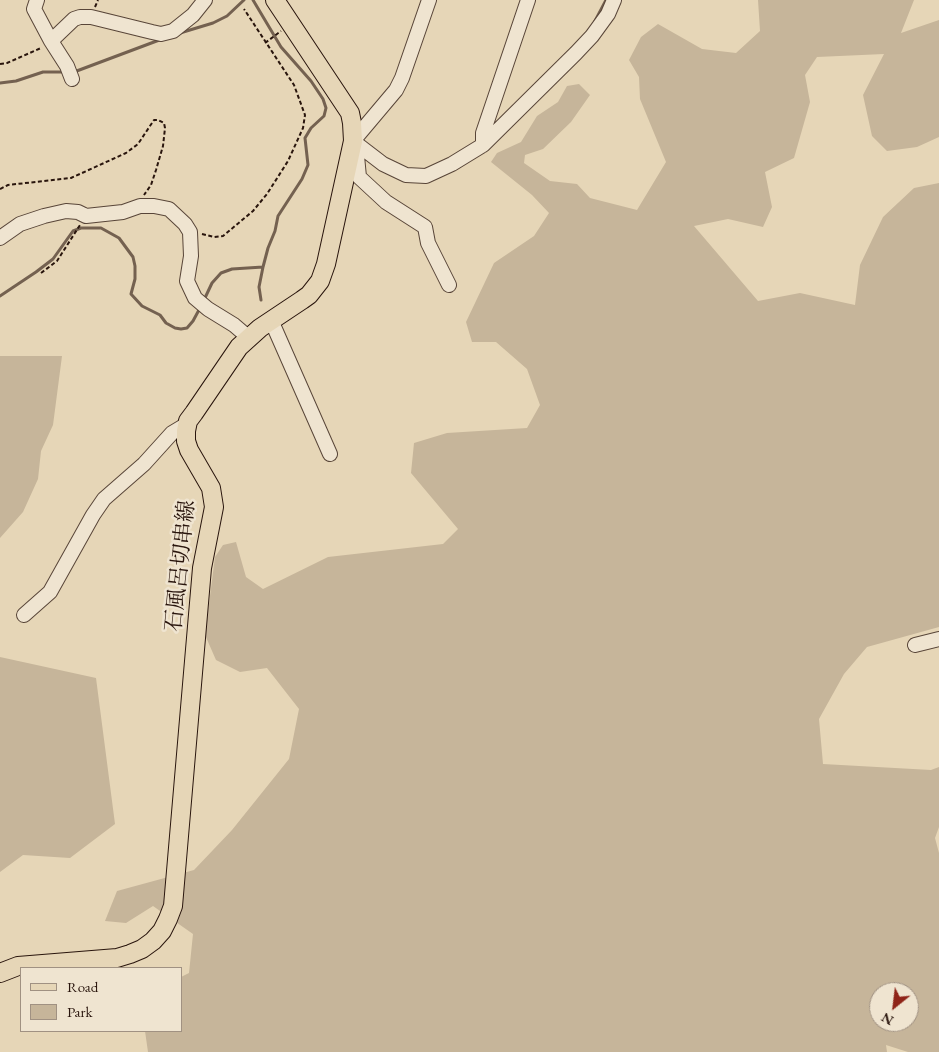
<!DOCTYPE html>
<html>
<head>
<meta charset="utf-8">
<style>
  body { margin:0 }
  #map { position:relative; width:939px; height:1052px; overflow:hidden; background:#e6d6b7; font-family:"EB Garamond",serif }
  canvas { display:block }
  .legend { position:absolute; left:20px; top:967px; width:162px; height:65px; box-sizing:border-box; background:#efe4d0; border:1px solid #a09182; margin:0; padding:6px 9px; list-style:none; font-size:15px; color:#29150d }
  .legend li { display:flex; align-items:center; gap:10px; height:25px }
  .legend b { width:25px; border:1px solid #a09182 }
  .north { position:absolute; left:869px; top:982px; width:50px; height:50px; box-sizing:border-box; background:#efe4d0; border:1px solid #a09182; border-radius:50%; rotate:209deg; font-size:14px; font-weight:700; line-height:20px; text-align:center; color:#29150d }
  .north::after { content:''; display:block; margin:auto; width:18px; height:22px; background:#8f2418; clip-path:polygon(50% 0,100% 100%,50% 72%,0 100%) }
</style>
</head>
<body>
<div id="map">
<canvas width="939" height="1052"></canvas>
<ul class="legend">
<li><b style="height:6px;background:#e6d6b7"></b>Road</li>
<li><b style="height:14px;background:#c6b59a"></b>Park</li>
</ul>
<div class="north">N</div>
</div>
<script>
const ctx = document.querySelector('canvas').getContext('2d');
ctx.lineJoin = 'round';
function fillPath(path, color) { ctx.fillStyle = color; ctx.fill(path, 'evenodd'); }
const shape = rows => new Path2D(rows.map(r => 'M' + r).join(''));
function strokePath(path, color, width, dash) { ctx.strokeStyle = color; ctx.lineWidth = width; ctx.lineCap = dash ? 'butt' : 'round'; ctx.setLineDash(dash || []); ctx.stroke(path); }
function drawText(font, color, halo, rows, align = 'center') {
  ctx.font = font + ' "EB Garamond","Noto Serif JP",serif'; ctx.lineWidth = 5; ctx.setLineDash([]); ctx.textBaseline = 'middle'; ctx.strokeStyle = halo; ctx.fillStyle = color; for (const [text, x, y, turn = 0] of rows) {
    ctx.save(); ctx.translate(x, y); ctx.rotate((+turn || 0) * Math.PI / 180); ctx.textAlign = isNaN(turn) ? turn : align; if (halo) ctx.strokeText(text, 0, 0); ctx.fillText(text, 0, 0); ctx.restore();
  }
}
const green = shape([
  [758,0,914,0,901,33,939,20,939,137,917,147,887,151,872,136,863,95,884,54,817,57,805,75,810,102,794,158,765,172,772,207,763,227,728,219,694,226,758,301,800,293,855,305,860,265,883,217,914,188,939,183,939,627,867,647,844,674,819,719,823,764,931,770,939,767,939,827,935,838,939,853,939,1052,908,1052,886,1045,887,1052,148,1052,145,1031,181,1031,181,977,189,973,193,934,153,906,126,923,105,921,117,891,194,870,232,830,289,759,299,709,267,668,240,672,216,660,205,635,215,557,223,545,236,542,246,577,263,589,328,557,443,544,458,529,411,473,414,443,447,433,527,428,540,405,527,369,496,342,472,342,466,322,494,263,534,236,549,213,532,195,491,162,497,153,521,142,537,116,558,102,567,86,579,84,590,95,571,122,543,149,525,155,524,163,550,181,577,184,590,198,637,210,666,162,640,99,639,77,629,60,641,37,658,24,702,49,736,53,760,31],
  [879,992,909,992,909,1022,879,1022],
  [0,356,62,356,53,425,41,451,38,479,23,512,0,538],
  [0,657,96,678,115,824,70,858,23,855,0,872]
]);
const stream = shape([
  [595,21,606,0],
  [180,33,213,23,227,16,244,0],
  [74,72,162,39],
  [0,83,16,81,43,72,65,72],
  [0,296,36,272,53,259,73,231,81,228,101,228,119,238,133,257,135,266,135,279,131,294,142,306,160,315,166,323,175,328,181,329,187,328,193,321,200,308],
  [204,300,212,283,221,273,232,269,263,267,268,248,275,231,278,216,302,179,308,165,305,138,311,128,324,116,326,108,323,99,311,81,281,47,253,0],
  [261,300,259,287,263,267]
]);
const path = shape([
  [95,7,98,0],
  [265,43,281,31],
  [0,64,7,63,41,48],
  [0,189,8,185,71,178,126,153,138,144,154,120,158,120,164,123,165,128,163,146,156,170,151,185,144,195],
  [202,234,214,237,223,236,253,211,267,194,288,161,303,128,305,115,294,85,244,9],
  [41,273,57,261,80,225]
]);
const minor = shape([
  [37,0,34,9,51,41,67,66,72,79],
  [51,41,74,19,80,17,91,17,152,32,161,34,173,31,193,15,205,0],
  [353,141,383,164,406,175,426,176,452,164,483,145,576,53,592,36,608,14,614,0],
  [353,141,396,90,402,78,429,0],
  [353,144,357,156,359,177,386,202,425,227,428,243,449,285],
  [483,145,483,133,528,0],
  [0,238,20,224,44,216,66,211,78,212,86,216,123,212,140,206,154,206,169,209,185,224,190,232,191,256,187,281,195,298,208,309,234,325,248,337],
  [271,320,330,454],
  [24,615,50,592,93,515,104,499,144,464,172,433,187,424],
  [915,645,939,639]
]);
const major = shape([
  [0,973,18,966,117,958,130,954,142,949,153,941,162,931,168,919,173,906,202,568,214,507,211,488,189,450,186,441,186,431,188,421,194,413,239,347,260,328,302,300,309,295,320,281,326,264,353,141,352,123,350,113,275,0]
]);
const streetNames = [
  ["石風呂切串線",181,566,-84]
];
fillPath(green, '#c6b59a');
strokePath(stream, '#746150', 3);
strokePath(minor, '#584538', 16);
strokePath(major, '#29150d', 20);
strokePath(path, '#29150d', 2, [4, 2.5]);
strokePath(minor, '#efe4d0', 14);
strokePath(major, '#e6d6b7', 18);
drawText('22px', '#29150d', '#efe4d0', streetNames);
</script>
</body>
</html>
